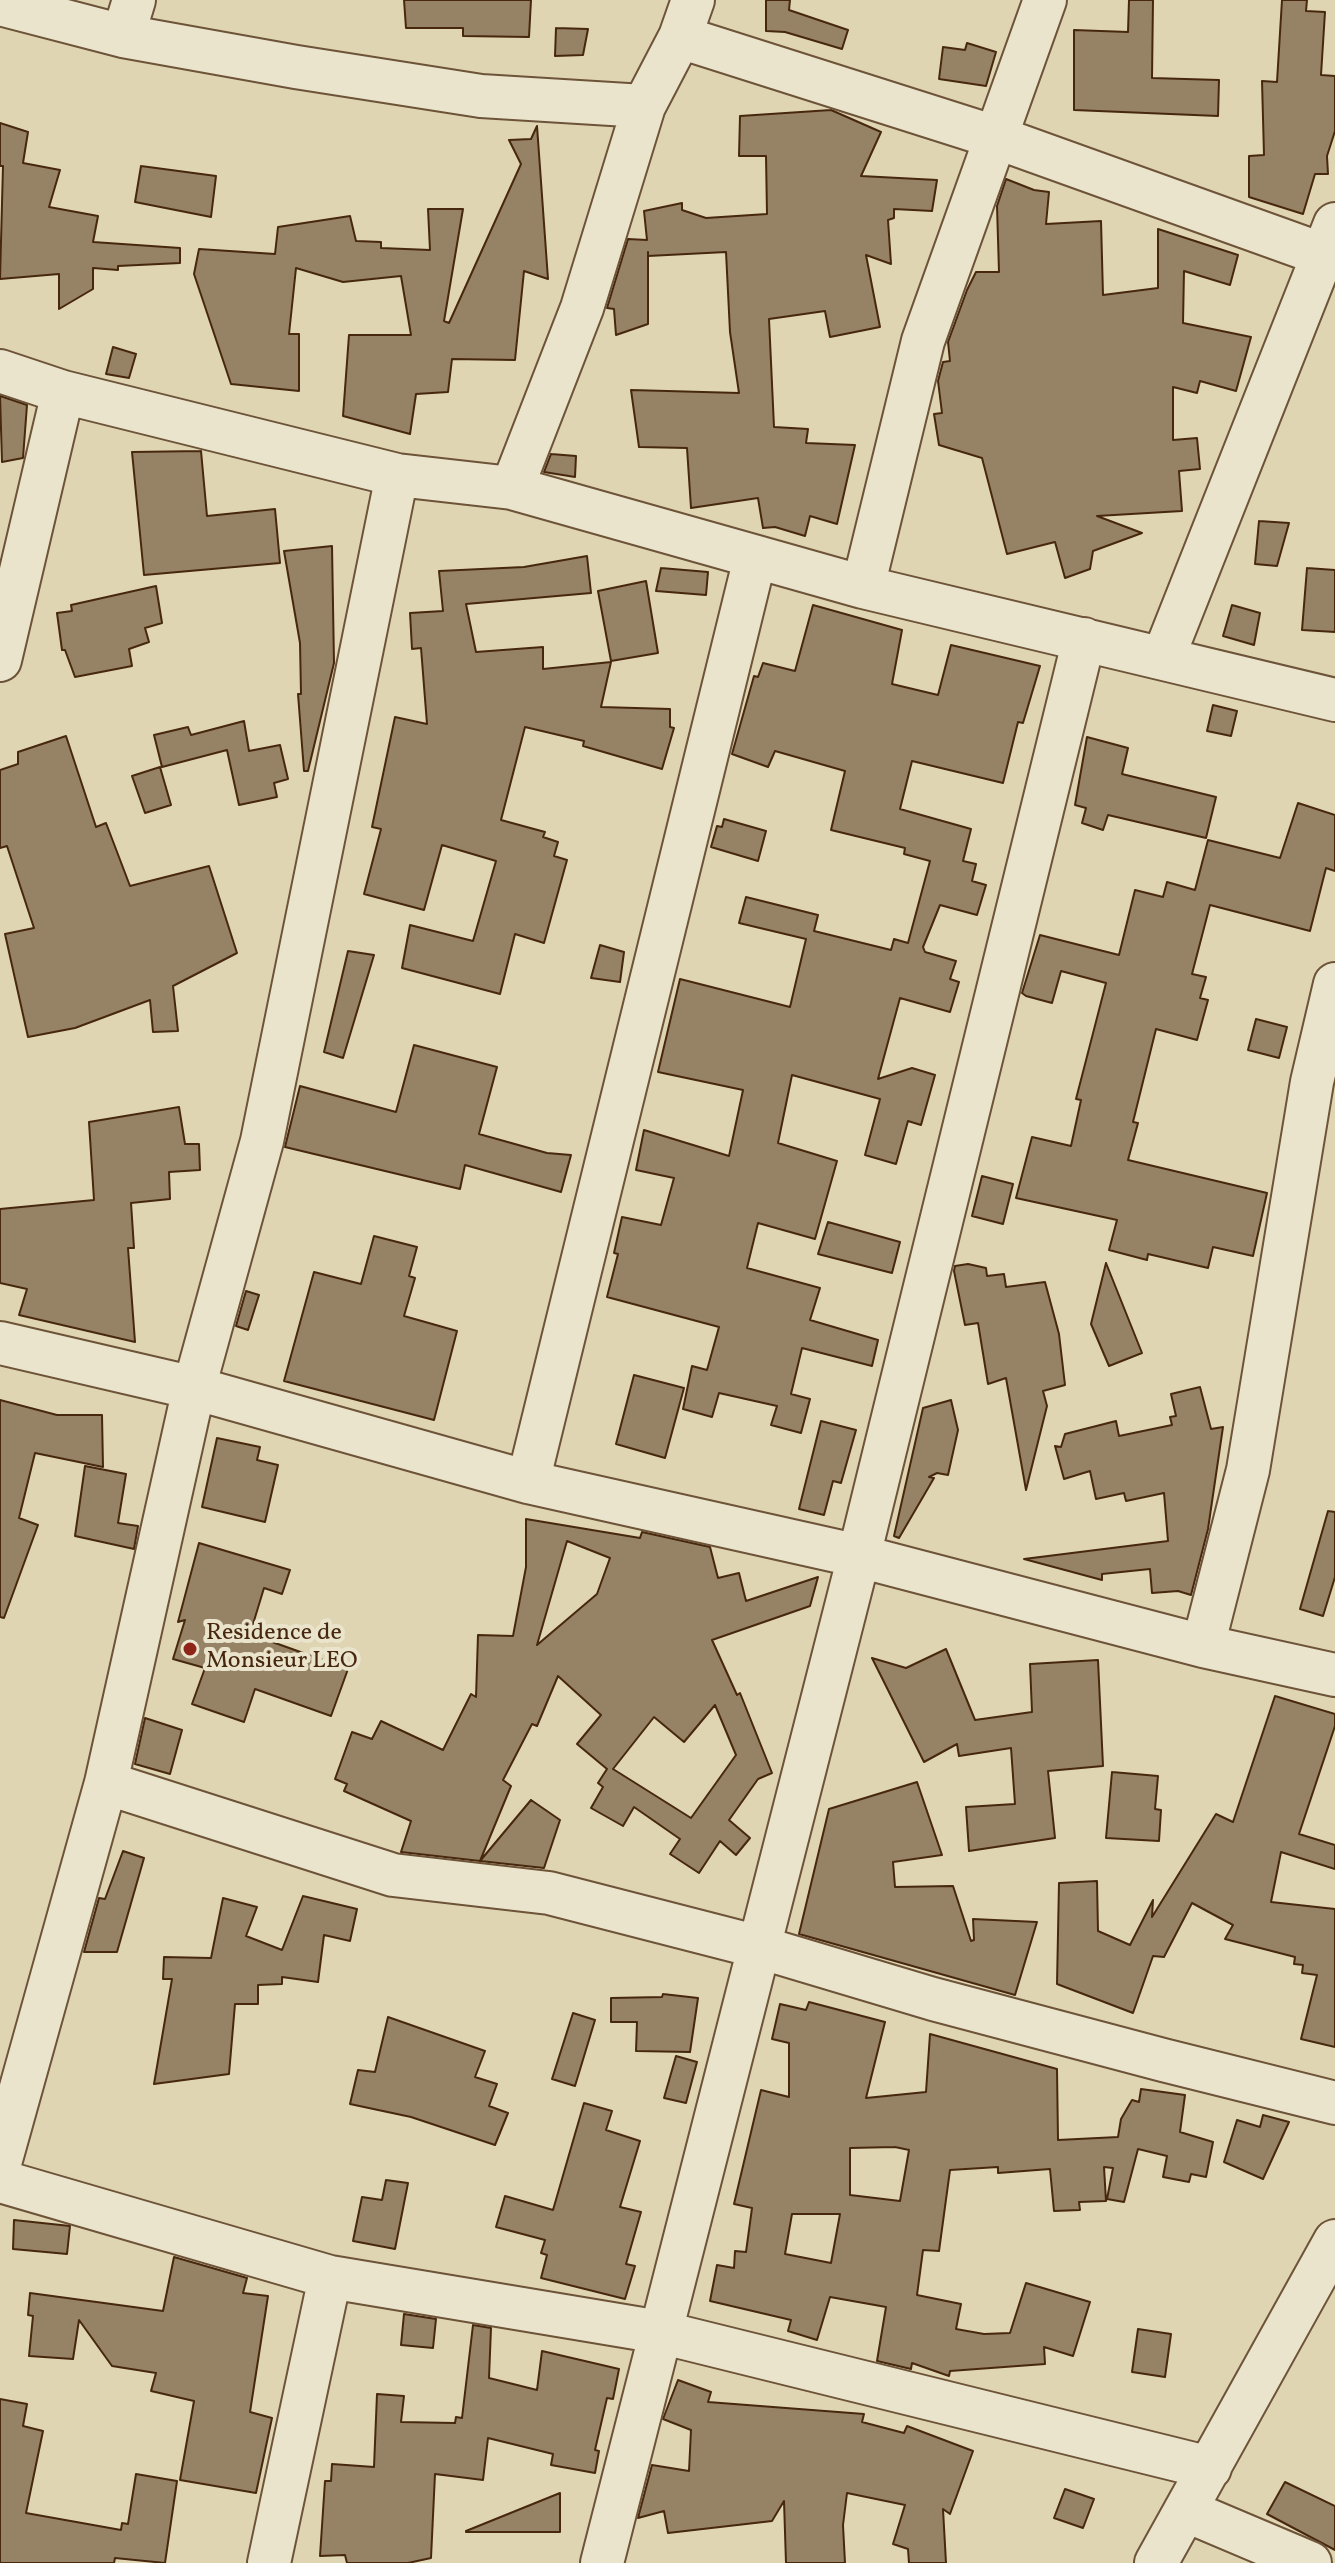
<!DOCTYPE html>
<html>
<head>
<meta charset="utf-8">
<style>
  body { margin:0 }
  canvas { display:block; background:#dfd5b2 }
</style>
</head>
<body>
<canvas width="1335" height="2563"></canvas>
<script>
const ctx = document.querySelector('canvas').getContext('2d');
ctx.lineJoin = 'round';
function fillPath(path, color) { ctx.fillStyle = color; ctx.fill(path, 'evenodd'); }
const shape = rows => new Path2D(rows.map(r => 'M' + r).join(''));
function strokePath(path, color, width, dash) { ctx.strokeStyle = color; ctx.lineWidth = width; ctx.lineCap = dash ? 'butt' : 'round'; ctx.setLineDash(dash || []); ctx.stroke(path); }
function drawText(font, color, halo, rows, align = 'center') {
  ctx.font = font + ' Vollkorn,serif'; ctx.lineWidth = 8; ctx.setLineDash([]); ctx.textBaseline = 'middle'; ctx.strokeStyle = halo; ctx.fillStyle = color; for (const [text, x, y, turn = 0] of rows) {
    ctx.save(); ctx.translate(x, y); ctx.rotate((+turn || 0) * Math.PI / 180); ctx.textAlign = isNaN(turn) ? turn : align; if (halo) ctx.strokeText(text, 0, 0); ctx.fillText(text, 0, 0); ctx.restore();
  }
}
const building = shape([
  [404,0,531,0,529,37,463,36,463,28,406,28,404,0],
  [766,0,790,0,789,10,848,30,842,49,785,32,766,31,766,0],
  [1129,0,1153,0,1152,78,1219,80,1218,116,1074,110,1074,30,1128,32,1129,0],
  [1282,0,1307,0,1306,11,1325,12,1321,75,1335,76,1335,131,1327,156,1328,174,1315,174,1303,214,1249,197,1249,156,1264,155,1262,81,1277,82,1282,0],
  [556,28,588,29,583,55,555,56,556,28],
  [967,43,996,52,986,86,939,79,943,47,965,50,967,43],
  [831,110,881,132,861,176,937,180,932,211,894,209,894,218,888,220,891,264,866,255,880,327,830,337,825,311,769,319,774,427,808,429,806,443,855,445,837,524,810,516,805,536,775,527,763,528,758,498,691,508,687,448,639,447,631,390,739,393,730,332,726,252,648,256,648,252,648,324,616,335,614,309,607,308,628,239,647,240,644,211,682,203,682,210,706,218,767,214,766,156,739,156,740,116,831,110],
  [0,123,28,132,23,163,60,170,49,207,98,216,93,242,180,248,180,263,118,266,118,270,93,268,93,289,59,309,59,274,0,279,3,166,0,166,0,123],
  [537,126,548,279,524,271,515,360,452,359,448,392,416,394,410,434,343,416,349,335,411,335,401,276,343,282,296,268,289,334,299,334,299,391,231,384,194,274,199,249,275,254,278,227,350,216,356,241,381,242,381,248,430,250,428,209,463,209,444,321,449,323,521,164,509,140,531,139,537,126],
  [141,166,216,176,211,217,135,202,141,166],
  [1006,179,1034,190,1049,192,1046,224,1101,221,1103,295,1158,288,1158,229,1238,255,1230,285,1184,271,1183,323,1251,337,1236,391,1200,381,1197,393,1173,387,1173,440,1197,438,1200,469,1179,471,1182,511,1097,516,1142,533,1093,551,1090,569,1065,578,1055,542,1007,554,982,458,939,445,934,414,942,413,938,381,943,362,950,361,948,342,967,290,976,272,999,272,997,206,1006,179],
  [113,347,136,354,129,378,106,374,113,347],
  [0,396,27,405,23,458,2,462,0,396],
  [201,451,207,516,275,509,280,563,144,575,132,452,201,451],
  [551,454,576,456,575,477,544,472,551,454],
  [1259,521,1289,523,1277,566,1255,564,1259,521],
  [332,546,334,663,308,771,304,771,298,694,301,694,300,643,284,551,332,546],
  [587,556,591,593,466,604,476,652,543,647,543,669,611,662,601,707,670,709,670,727,674,728,662,769,583,746,584,741,525,727,501,820,545,832,543,837,558,842,554,856,567,860,544,943,515,934,500,994,402,968,410,925,473,941,496,861,442,845,424,910,364,894,381,829,372,827,395,717,427,724,421,648,412,649,410,613,443,611,439,571,524,567,587,556],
  [661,568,708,572,706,595,656,591,661,568],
  [1307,568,1335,570,1335,632,1302,630,1307,568],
  [646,581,658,653,611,661,598,591,646,581],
  [156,586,162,623,145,628,149,642,129,649,132,666,75,677,65,650,62,650,57,613,72,611,71,605,156,586],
  [813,605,902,630,892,684,938,695,951,645,1040,666,1023,723,1018,722,1003,783,912,761,900,809,971,829,963,861,976,864,972,881,986,885,977,915,940,905,923,947,925,952,956,961,950,979,959,982,950,1012,900,998,878,1079,912,1068,935,1075,921,1125,908,1121,896,1164,865,1155,880,1099,792,1075,778,1143,837,1161,815,1239,758,1223,747,1268,820,1288,810,1320,878,1340,872,1366,802,1348,791,1394,810,1399,801,1433,771,1425,777,1406,719,1393,712,1417,683,1409,692,1366,707,1370,719,1327,607,1297,618,1254,614,1253,622,1217,661,1225,674,1178,636,1170,644,1130,729,1156,743,1090,658,1072,680,979,790,1007,806,939,739,923,746,897,818,915,814,931,891,950,894,939,908,943,930,861,904,854,905,848,831,830,845,771,775,751,768,767,732,754,754,676,758,677,763,663,795,671,813,605],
  [1232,605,1260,613,1254,645,1223,636,1232,605],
  [1213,705,1237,711,1231,736,1207,731,1213,705],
  [244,721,249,751,280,745,288,779,274,783,277,797,239,805,227,750,162,767,154,735,188,727,191,735,244,721],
  [66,736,96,827,106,823,130,886,209,866,237,953,173,986,178,1031,153,1032,150,1000,75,1028,28,1037,5,934,34,928,7,846,0,848,0,770,18,764,18,752,66,736],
  [1087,737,1128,748,1122,774,1216,797,1206,838,1108,815,1103,830,1082,823,1086,808,1075,805,1087,737],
  [160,767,171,805,145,813,132,776,160,767],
  [1298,803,1335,815,1335,871,1326,868,1310,931,1210,905,1192,974,1206,977,1200,998,1208,1000,1197,1040,1156,1029,1133,1122,1138,1123,1128,1160,1267,1193,1253,1256,1213,1247,1208,1268,1148,1254,1147,1260,1109,1250,1117,1220,1016,1198,1032,1137,1071,1146,1081,1100,1076,1099,1106,983,1061,971,1052,1003,1026,996,1022,993,1040,935,1119,955,1135,890,1163,897,1167,882,1195,890,1208,840,1280,858,1298,803],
  [724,819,766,831,758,861,711,847,717,826,722,827,724,819],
  [600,945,624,952,620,982,591,978,600,945],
  [348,951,374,955,343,1058,324,1052,348,951],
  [1256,1019,1287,1027,1279,1058,1248,1050,1256,1019],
  [414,1045,497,1067,479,1134,547,1153,571,1155,561,1192,465,1165,460,1189,285,1147,300,1086,396,1112,414,1045],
  [179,1107,185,1144,199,1144,200,1170,169,1172,170,1199,131,1203,134,1248,128,1248,135,1342,19,1315,27,1289,0,1283,0,1209,94,1200,89,1122,179,1107],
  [982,1176,1013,1184,1003,1224,972,1216,982,1176],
  [828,1222,900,1242,892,1273,818,1254,828,1222],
  [374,1236,417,1247,409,1276,415,1278,404,1316,457,1331,434,1420,284,1381,314,1272,361,1284,374,1236],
  [1106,1263,1142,1353,1109,1366,1091,1324,1106,1263],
  [968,1264,986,1268,987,1276,1004,1274,1006,1287,1045,1282,1059,1334,1065,1385,1043,1391,1047,1406,1026,1490,1006,1378,988,1384,978,1323,965,1325,954,1271,955,1266,968,1264],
  [246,1291,259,1295,248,1330,236,1326,246,1291],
  [634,1375,684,1388,665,1458,616,1444,634,1375],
  [1200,1387,1211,1429,1223,1427,1208,1529,1191,1595,1178,1591,1152,1593,1150,1569,1102,1574,1102,1580,1024,1559,1168,1541,1164,1493,1126,1501,1124,1493,1096,1499,1090,1471,1064,1479,1055,1446,1061,1447,1065,1434,1116,1421,1119,1436,1172,1425,1170,1417,1176,1416,1171,1394,1200,1387],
  [0,1400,57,1415,102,1415,103,1467,35,1453,19,1518,38,1525,4,1618,0,1617,0,1400],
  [951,1400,958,1430,948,1475,937,1473,929,1477,934,1478,899,1538,894,1536,923,1408,951,1400],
  [821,1421,856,1430,841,1483,833,1481,824,1515,799,1509,821,1421],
  [217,1438,260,1447,257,1460,278,1465,265,1522,202,1507,217,1438],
  [85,1466,126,1474,118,1523,138,1526,134,1549,75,1536,85,1466],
  [1328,1511,1335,1512,1335,1577,1323,1616,1300,1609,1328,1511],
  [526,1519,640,1538,642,1532,710,1547,718,1578,739,1573,746,1601,818,1577,810,1606,712,1640,737,1695,740,1693,772,1773,758,1779,729,1820,750,1838,736,1855,720,1841,699,1873,670,1854,680,1839,634,1807,623,1826,591,1808,603,1787,598,1783,607,1769,577,1744,601,1715,558,1676,537,1726,532,1724,503,1780,511,1786,480,1861,401,1852,411,1821,344,1791,347,1784,335,1779,352,1732,372,1739,381,1721,443,1750,471,1694,476,1697,478,1635,513,1636,526,1567,526,1519],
  [567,1541,610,1558,597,1594,537,1645,567,1541],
  [715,1705,736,1755,691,1818,613,1769,654,1717,684,1742,715,1705],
  [199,1543,290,1570,282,1594,264,1588,250,1634,348,1669,331,1716,255,1689,244,1722,192,1704,205,1668,173,1659,185,1620,178,1622,199,1543],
  [946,1649,975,1720,1032,1712,1030,1664,1098,1660,1103,1766,1048,1771,1055,1838,969,1851,966,1807,1015,1804,1011,1748,959,1756,957,1744,924,1762,872,1658,906,1668,946,1649],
  [1275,1696,1335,1714,1335,1726,1299,1834,1335,1845,1335,1869,1281,1852,1271,1902,1335,1909,1335,2047,1301,2039,1317,1975,1302,1973,1303,1965,1294,1964,1295,1957,1225,1939,1233,1925,1192,1903,1164,1957,1153,1956,1133,2013,1057,1984,1059,1883,1097,1881,1098,1931,1130,1945,1153,1900,1152,1917,1216,1814,1233,1822,1275,1696],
  [145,1718,182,1730,170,1774,135,1764,145,1718],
  [1112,1772,1158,1776,1155,1809,1161,1810,1159,1841,1106,1838,1112,1772],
  [917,1782,942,1855,893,1862,895,1887,953,1886,971,1941,974,1940,973,1919,1037,1922,1015,1995,799,1934,829,1809,917,1782],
  [531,1800,560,1820,544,1868,480,1861,531,1800],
  [123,1851,144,1858,117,1952,84,1952,99,1898,105,1899,123,1851],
  [303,1896,357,1909,350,1941,324,1935,318,1982,282,1977,282,1984,258,1985,258,2004,235,2004,229,2074,154,2084,172,1979,163,1979,164,1957,211,1958,223,1898,257,1907,246,1936,282,1950,303,1896],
  [663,1994,698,1998,690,2052,636,2051,637,2022,611,2022,611,1998,662,1997,663,1994],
  [809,2002,885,2022,866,2098,926,2092,930,2034,1057,2069,1058,2140,1118,2137,1121,2119,1132,2100,1139,2102,1141,2089,1185,2095,1180,2132,1213,2142,1206,2177,1191,2174,1189,2182,1163,2177,1167,2156,1138,2149,1124,2202,1107,2199,1113,2168,1104,2167,1106,2201,1079,2202,1080,2210,1054,2211,1050,2169,998,2173,998,2167,950,2170,939,2251,923,2250,917,2295,961,2304,956,2329,984,2334,1010,2333,1026,2283,1090,2302,1073,2356,1044,2347,1045,2364,950,2371,949,2376,912,2363,911,2369,877,2361,886,2307,830,2297,817,2340,788,2331,791,2320,710,2301,717,2265,734,2268,735,2251,746,2252,752,2208,734,2204,761,2090,789,2097,789,2043,772,2039,780,2004,806,2010,809,2002],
  [895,2147,909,2150,900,2201,850,2195,850,2148,895,2147],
  [792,2214,840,2214,831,2263,785,2254,792,2214],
  [573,2013,595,2020,575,2086,552,2079,573,2013],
  [388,2017,485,2051,475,2077,497,2084,489,2106,508,2113,495,2145,411,2117,350,2104,358,2070,375,2072,388,2017],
  [676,2056,697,2062,686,2103,664,2098,676,2056],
  [584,2103,612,2111,606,2130,640,2141,620,2207,641,2212,626,2264,635,2266,625,2299,541,2278,547,2255,541,2253,545,2240,496,2227,505,2196,553,2210,584,2103],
  [1263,2115,1289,2122,1263,2179,1224,2162,1237,2120,1260,2127,1263,2115],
  [386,2180,408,2183,395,2249,353,2241,362,2197,382,2200,386,2180],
  [14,2220,70,2226,67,2254,13,2249,14,2220],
  [174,2257,247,2278,243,2293,268,2296,250,2412,272,2418,256,2493,180,2480,194,2401,151,2391,156,2373,112,2366,79,2320,73,2359,29,2356,33,2316,28,2315,30,2293,163,2311,174,2257],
  [404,2314,436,2319,433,2348,401,2345,404,2314],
  [473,2325,491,2328,489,2378,537,2390,542,2351,619,2369,613,2399,607,2398,595,2450,599,2451,595,2473,551,2465,553,2454,488,2438,483,2480,435,2474,431,2558,408,2563,347,2563,345,2555,320,2556,325,2481,331,2481,332,2464,374,2467,377,2394,404,2396,401,2422,455,2423,456,2417,462,2418,473,2325],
  [1138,2329,1171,2334,1165,2377,1132,2372,1138,2329],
  [678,2380,711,2392,708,2402,864,2414,862,2422,904,2433,907,2426,973,2451,950,2514,943,2509,946,2563,909,2563,908,2549,893,2544,905,2505,847,2493,843,2525,845,2563,786,2563,784,2501,772,2521,668,2533,664,2511,638,2518,652,2465,689,2471,691,2430,663,2419,678,2380],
  [0,2399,27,2404,23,2426,43,2431,26,2513,121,2530,122,2523,128,2524,136,2474,177,2481,165,2563,115,2558,114,2563,0,2563,0,2399],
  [1285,2482,1335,2506,1335,2550,1267,2514,1285,2482],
  [1065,2489,1094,2499,1083,2528,1054,2518,1065,2489],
  [560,2493,560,2532,466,2532,466,2531,560,2493]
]);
const minor = shape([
  [0,4,123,36,296,67,481,96,644,106],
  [123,36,134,0],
  [680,37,998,138,1335,259],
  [0,371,63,392,397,475,512,488,863,587,1335,700],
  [512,488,582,308,644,106,680,37,693,0],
  [863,587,923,341,1045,0],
  [1163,658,1335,224],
  [0,660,63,392],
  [0,1343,194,1388,528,1482,859,1556,1203,1646,1335,1675],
  [528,1482,755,558],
  [1203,1646,1248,1470,1312,1082,1335,984],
  [106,1783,393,1875,549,1893,759,1947,933,1999,1163,2060,1335,2103],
  [0,2163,106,1783,194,1388,262,1141,397,475],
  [0,2181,330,2277,660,2332,1210,2468],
  [1187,2511,1310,2563],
  [269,2563,330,2277],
  [602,2563,859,1556,1084,639],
  [1156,2563,1335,2241]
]);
const markers = [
  [190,1649,8,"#8f2418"]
];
const poiNames = [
  ["Residence de",206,1635],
  ["Monsieur LEO",206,1663]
];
fillPath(building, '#968264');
strokePath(building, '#47280f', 2);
strokePath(minor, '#6d5338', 46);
strokePath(minor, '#eae4cd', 42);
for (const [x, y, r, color] of markers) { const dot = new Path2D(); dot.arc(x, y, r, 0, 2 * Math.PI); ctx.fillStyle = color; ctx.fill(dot); strokePath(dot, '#eae4cd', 3); }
drawText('24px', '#47280f', '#eae4cd', poiNames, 'left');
</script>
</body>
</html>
